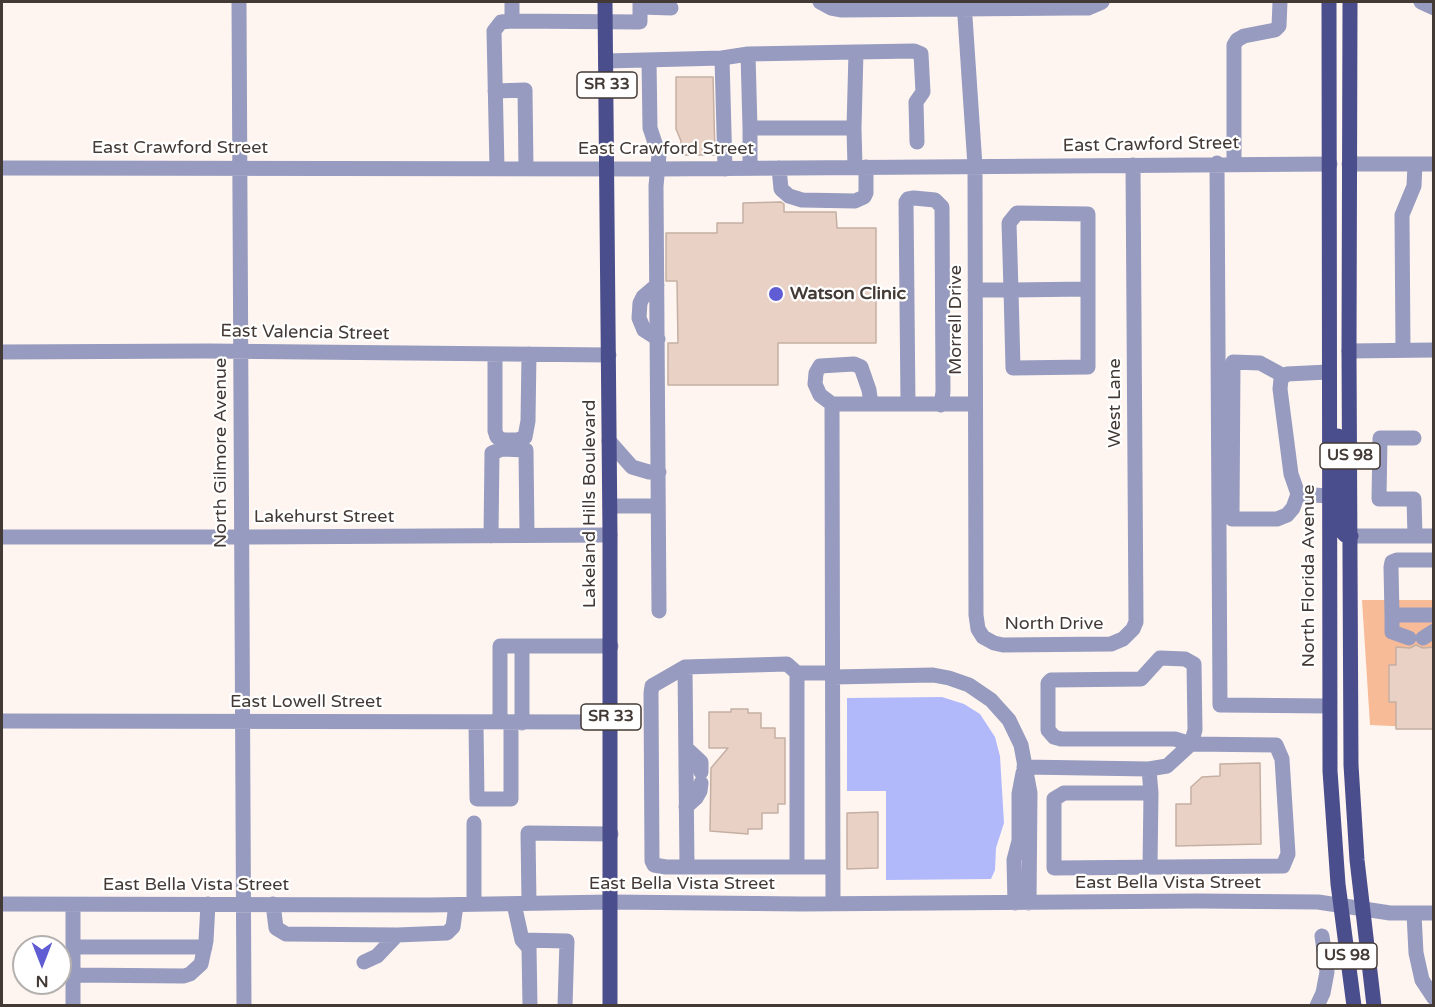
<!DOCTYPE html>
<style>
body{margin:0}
#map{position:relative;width:1435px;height:1007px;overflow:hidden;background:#fff5f0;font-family:"Varela Round",sans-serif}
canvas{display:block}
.frame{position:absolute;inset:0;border:3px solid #433a35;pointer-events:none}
.north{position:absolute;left:12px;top:935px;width:60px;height:60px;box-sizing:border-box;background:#fff;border:2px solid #b4b0ae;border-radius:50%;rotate:180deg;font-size:16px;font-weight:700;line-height:24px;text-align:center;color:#433a35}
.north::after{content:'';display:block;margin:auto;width:21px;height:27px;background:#5f5cd4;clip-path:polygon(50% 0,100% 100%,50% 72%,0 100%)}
</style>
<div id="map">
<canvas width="1435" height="1007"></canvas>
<div class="frame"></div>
<div class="north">N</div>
</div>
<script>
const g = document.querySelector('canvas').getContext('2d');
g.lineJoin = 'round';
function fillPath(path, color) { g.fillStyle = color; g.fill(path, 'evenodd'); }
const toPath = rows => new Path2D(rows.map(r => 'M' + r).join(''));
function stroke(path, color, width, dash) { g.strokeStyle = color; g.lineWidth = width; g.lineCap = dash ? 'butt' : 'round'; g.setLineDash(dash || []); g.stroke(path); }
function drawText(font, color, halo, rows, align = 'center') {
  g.font = font + ' "Varela Round",sans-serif'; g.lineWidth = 4.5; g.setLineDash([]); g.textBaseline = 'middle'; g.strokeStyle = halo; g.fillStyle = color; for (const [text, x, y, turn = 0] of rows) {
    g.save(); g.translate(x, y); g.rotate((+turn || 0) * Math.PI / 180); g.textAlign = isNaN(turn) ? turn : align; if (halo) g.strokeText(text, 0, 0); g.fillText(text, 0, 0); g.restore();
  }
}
const green = toPath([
 [1362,600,1433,600,1433,728,1370,725]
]);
const water = toPath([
 [942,697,964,704,980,714,995,737,1000,756,1004,823,996,848,995,870,991,879,886,880,886,791,847,791,847,698]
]);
const building = toPath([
 [676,77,713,77,715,155,681,155,681,141,676,129,676,77],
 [781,202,784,204,784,212,836,212,837,228,876,228,876,343,778,343,778,385,668,385,668,343,678,343,677,281,666,281,666,233,717,233,717,223,743,223,743,203,781,202],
 [1416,645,1423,648,1434,647,1434,729,1396,729,1396,702,1389,702,1389,665,1396,665,1396,647,1410,648,1416,645],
 [731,709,748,709,748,713,761,713,761,728,775,728,775,738,785,738,785,804,778,804,778,813,762,813,762,829,748,829,748,834,710,831,711,768,728,748,709,748,709,712,731,712,731,709],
 [1260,763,1261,844,1176,846,1176,804,1191,804,1191,787,1202,777,1220,776,1220,764,1260,763],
 [878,812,878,868,847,869,847,813,878,812]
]);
const minor = toPath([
 [239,2,244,1006],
 [820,2,831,8,842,10,1075,8,1088,8,1102,2],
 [964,2,975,166,976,615,978,629,983,637,994,643,1003,645,1111,644,1123,639,1133,629,1136,622,1133,165],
 [1421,2,1434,8],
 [640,7,671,8],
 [512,21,512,2],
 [856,52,914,51,921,54,923,92,916,102,917,142],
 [748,54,856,52,854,128],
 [722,58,748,54,750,128],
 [649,60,650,128,659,155,656,186,659,611],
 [606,61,722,58,725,169],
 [495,91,525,90,526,168],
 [1217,163,1220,705,1329,706],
 [1234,163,1234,45,1237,40,1244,36,1275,30,1279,26,1280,2],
 [1349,164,1434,164],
 [2,168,658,169,1330,164],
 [497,168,494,31,501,22,512,21,640,22,640,2],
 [750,168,750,128,854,128,855,167],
 [779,168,781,189,789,196,802,200,855,201,864,197,866,193,866,167],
 [657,285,643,297,640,303,639,318,644,330,658,339],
 [975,290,1011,290,1088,289,1088,367,1013,368,1011,290,1009,223,1017,213,1088,214,1088,289],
 [1403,350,1402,215,1414,186,1415,164],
 [1349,351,1434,350],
 [2,352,208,351,609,355],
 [495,354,495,431,497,437,503,440,518,440,525,437,528,421,529,354],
 [1328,372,1287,374,1281,379,1280,389,1291,474,1298,494,1329,496],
 [1284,376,1260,363,1233,362,1232,519,1277,519,1287,515,1293,508,1298,494],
 [832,404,833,904],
 [871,404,869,390,861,367,854,364,820,366,816,373,815,384,820,395,832,404,975,404],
 [908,404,906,202,908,199,914,198,935,200,942,207,943,392,941,405],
 [1414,438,1380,438,1379,499,1414,499,1415,536],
 [609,441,632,467,649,472,659,472],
 [610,506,658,506],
 [491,536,492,453,502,449,526,450,527,535],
 [1351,536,1434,536],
 [2,537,253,537,610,535],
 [1434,560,1397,560,1392,562,1391,567,1392,615,1434,615],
 [1392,615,1392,632,1409,638],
 [1423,638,1434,631],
 [522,646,522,723],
 [685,667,687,867],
 [833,673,797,673,787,664,685,667,652,686,651,693,652,861,654,865,666,867,833,867],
 [833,677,933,675,949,678,969,685,991,700,1009,720,1021,745,1030,793,1029,903],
 [2,721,611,722],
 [500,722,500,646,611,646],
 [476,723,477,799,511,799,511,723],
 [686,748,701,762,701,772],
 [1024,767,1149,769,1167,766,1191,744,1195,730,1194,664,1185,659,1160,658,1141,679,1051,680,1048,683,1048,730,1054,737,1061,739,1175,739,1191,744,1276,745,1282,759,1288,854,1283,866,1054,868,1054,799,1064,793,1151,793],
 [1149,769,1151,793,1150,867],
 [686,807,696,798,700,791,701,783],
 [797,867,797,673],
 [529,903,528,833,611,834],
 [1015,903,1014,860,1019,841,1019,794,1023,773],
 [2,904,429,905,611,902,802,904,1197,901,1318,902,1390,913,1434,913],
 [273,904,276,928,286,934,397,935,377,956,364,962],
 [474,904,474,823],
 [514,904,522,940,529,948,530,1006],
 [1414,914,1416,953,1422,980,1434,998],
 [397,935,447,933,453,927,456,905],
 [522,940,567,941,565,1006],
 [73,947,205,947],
 [73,975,184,976,190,974,201,964,206,941,208,904],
 [73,1006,73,905],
 [1317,1006,1323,993,1327,972,1322,936]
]);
const major = toPath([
 [605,2,610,535,610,1006],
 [1329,2,1330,771,1338,884,1354,1006],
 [1350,2,1349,351,1351,765,1357,860,1374,1006],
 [1338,436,1341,530,1345,535,1351,536]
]);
const markers = [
 [776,294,8,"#5f5cd4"]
];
const shields = [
 [607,85,60],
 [1350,456,60],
 [611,717,60],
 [1347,956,60]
];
const shieldNames = [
 ["SR 33",607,85],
 ["US 98",1350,456],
 ["SR 33",611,717],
 ["US 98",1347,956]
];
const streetNames = [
 ["East Crawford Street",1151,145,-1],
 ["East Crawford Street",180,148],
 ["East Crawford Street",666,149],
 ["Morrell Drive",956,320,-90],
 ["East Valencia Street",305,333,1],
 ["West Lane",1115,403,-90],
 ["North Gilmore Avenue",221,453,-90],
 ["Lakeland Hills Boulevard",590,504,-90],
 ["Lakehurst Street",324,517],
 ["North Florida Avenue",1309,576,-90],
 ["North Drive",1054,624],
 ["East Lowell Street",306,702],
 ["East Bella Vista Street",1168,883],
 ["East Bella Vista Street",682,884],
 ["East Bella Vista Street",196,885]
];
const poiNames = [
 ["Watson Clinic",790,294]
];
fillPath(green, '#f8bb98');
fillPath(water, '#b2b9fb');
fillPath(building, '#e9d2c5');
stroke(building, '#c5afa3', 1.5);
stroke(minor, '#979bbf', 15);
stroke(major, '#4b4e8c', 15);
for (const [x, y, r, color] of markers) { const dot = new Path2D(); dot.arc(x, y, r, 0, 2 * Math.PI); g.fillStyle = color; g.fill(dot); stroke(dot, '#fff', 2); }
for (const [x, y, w] of shields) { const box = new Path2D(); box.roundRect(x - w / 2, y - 13, w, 26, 4.5); g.fillStyle = '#fff'; g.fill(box); stroke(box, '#433a35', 1.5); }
drawText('bold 16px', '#433a35', null, shieldNames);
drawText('18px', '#433a35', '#fff', streetNames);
drawText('bold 18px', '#433a35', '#fff', poiNames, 'left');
</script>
